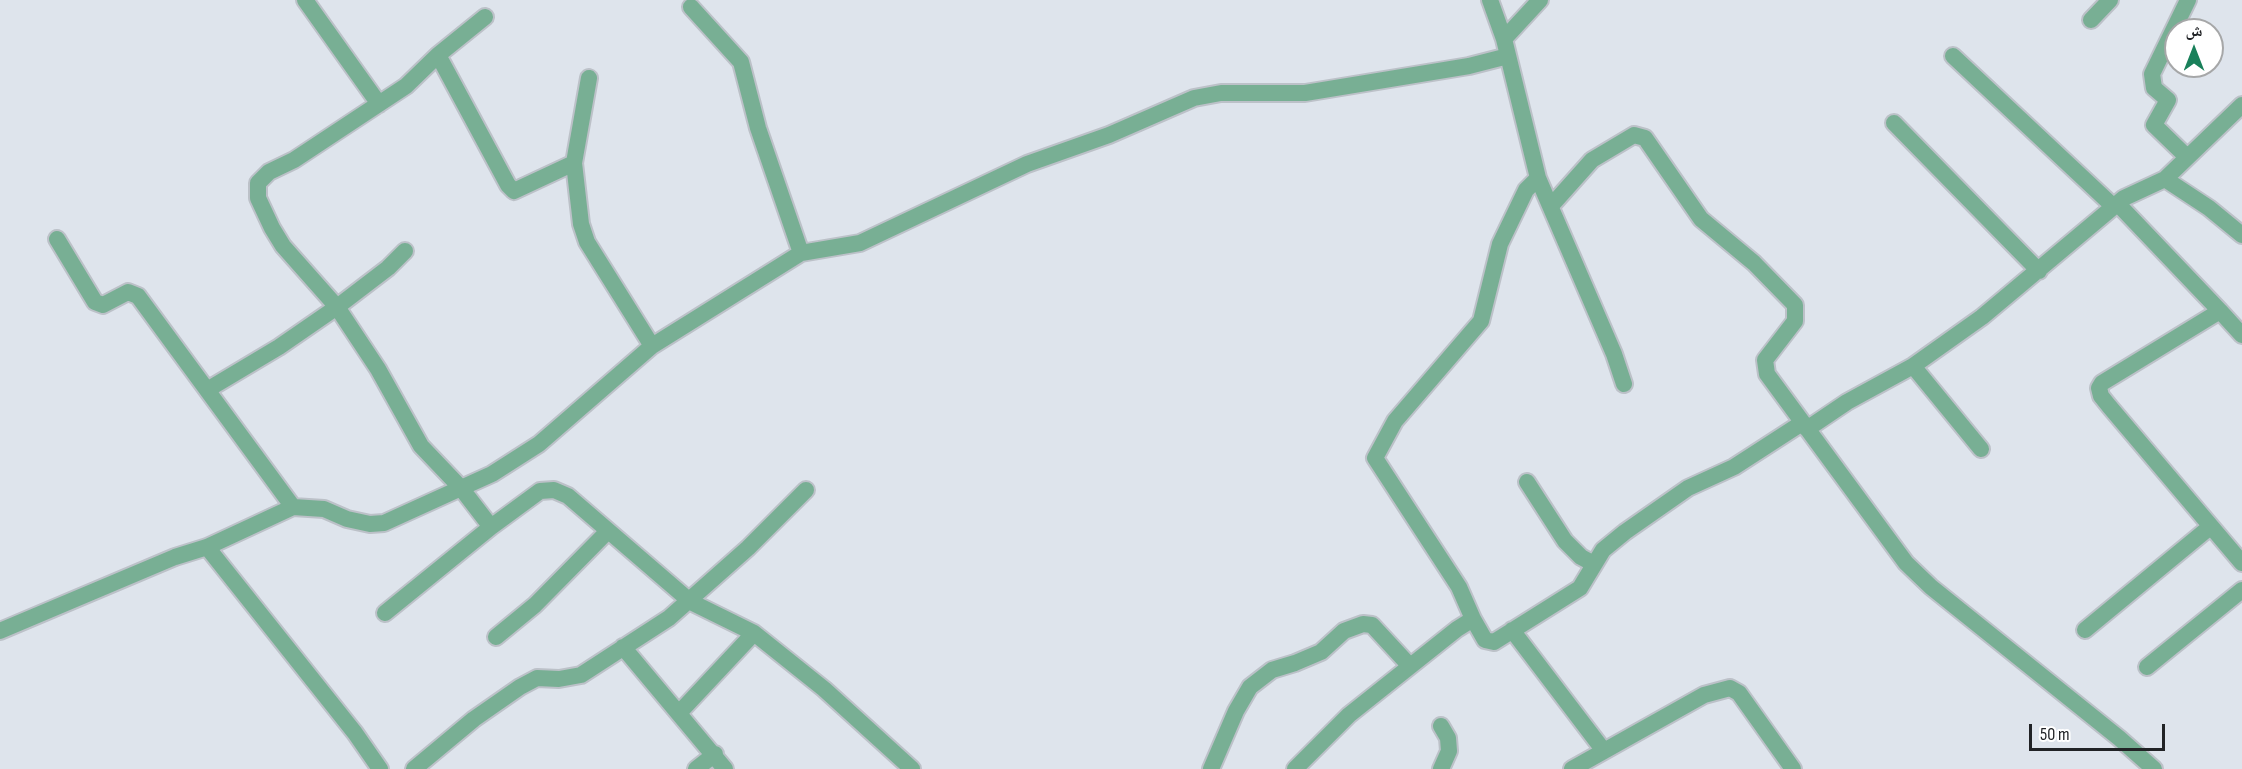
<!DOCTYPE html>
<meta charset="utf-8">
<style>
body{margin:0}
#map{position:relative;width:2242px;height:769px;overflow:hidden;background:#dee4ec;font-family:"Sofia Sans Condensed","Noto Naskh Arabic",sans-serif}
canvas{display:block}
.north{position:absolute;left:2164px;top:18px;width:60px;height:60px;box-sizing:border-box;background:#fff;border:2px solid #a6a7a8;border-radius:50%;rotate:0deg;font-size:16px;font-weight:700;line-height:24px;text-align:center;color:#212326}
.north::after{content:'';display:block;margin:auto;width:21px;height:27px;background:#19805a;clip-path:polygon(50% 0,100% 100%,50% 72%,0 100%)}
.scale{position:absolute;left:2029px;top:724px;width:136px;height:27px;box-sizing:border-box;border:3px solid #212326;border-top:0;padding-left:8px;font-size:18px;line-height:21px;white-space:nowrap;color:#212326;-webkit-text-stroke:4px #fff;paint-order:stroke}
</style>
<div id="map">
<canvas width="2242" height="769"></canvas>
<div class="north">ش</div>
<div class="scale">50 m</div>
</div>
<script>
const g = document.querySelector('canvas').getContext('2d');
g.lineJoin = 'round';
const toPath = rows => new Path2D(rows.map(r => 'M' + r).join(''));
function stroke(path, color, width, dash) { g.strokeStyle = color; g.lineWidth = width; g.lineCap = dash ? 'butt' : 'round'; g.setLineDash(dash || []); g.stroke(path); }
const minor = toPath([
 [305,0,379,104],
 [1490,0,1504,39,1538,178,1614,354,1624,384],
 [691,7,741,62,758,128,801,253],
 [2091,20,2110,0],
 [1504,39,1540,0],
 [438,55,508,185,514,191,574,163,581,224,587,242,652,346],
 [1953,56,2114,207],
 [1894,123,2039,271],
 [2187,157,2154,125,2168,100,2154,88,2152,74,2188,0],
 [574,163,589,78],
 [2165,179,2209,208,2242,235],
 [2118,204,2220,311],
 [1551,206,1592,160,1634,135,1645,138,1701,219,1754,263,1795,305,1795,321,1765,360,1767,374,1906,563,1931,587,2119,738,2154,769],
 [57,239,95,302,103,305,128,292,138,296,293,507],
 [405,251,388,268,337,307,283,246,272,228,258,198,258,183,269,172,294,160,406,86,438,55,485,17],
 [2242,335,2220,311,2102,383,2099,388,2101,396,2109,406,2242,563],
 [1913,366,1981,449],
 [207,390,279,347,337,307,378,369,421,446,461,488,492,474,539,444,652,346,801,253,860,243,1027,164,1109,135,1194,98,1221,93,1305,93,1469,66,1508,56],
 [1807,429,1847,402,1913,366,1982,317,2124,198,2165,179,2242,105],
 [1527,482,1565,541,1581,557,1594,564],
 [491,527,540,491,554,490,568,496,691,602,754,633,824,689,912,769],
 [207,547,355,733,380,769],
 [1473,619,1459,587,1375,458,1395,421,1481,321,1500,244,1526,190,1538,178],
 [1512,630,1604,751],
 [2085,630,2210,527],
 [0,631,175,557,207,547,293,507,324,509,347,519,370,524,384,523,461,488,491,527,385,613],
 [496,637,535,605,608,531],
 [623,647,725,769],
 [2147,667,2242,590],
 [679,713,754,633],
 [414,769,474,719,520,687,537,678,559,679,581,675,669,618,748,548,806,490],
 [696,769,715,754],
 [1211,769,1236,711,1250,687,1272,670,1295,663,1321,652,1344,631,1363,624,1372,625,1409,665],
 [1295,769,1349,715,1457,629,1473,619,1485,640,1494,642,1580,588,1603,550,1625,532,1688,488,1734,467,1802,423],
 [1441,769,1449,751,1448,738,1441,726],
 [1572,769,1704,695,1730,688,1739,693,1793,769]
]);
stroke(minor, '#bcc1c8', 20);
stroke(minor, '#78af94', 16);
</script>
